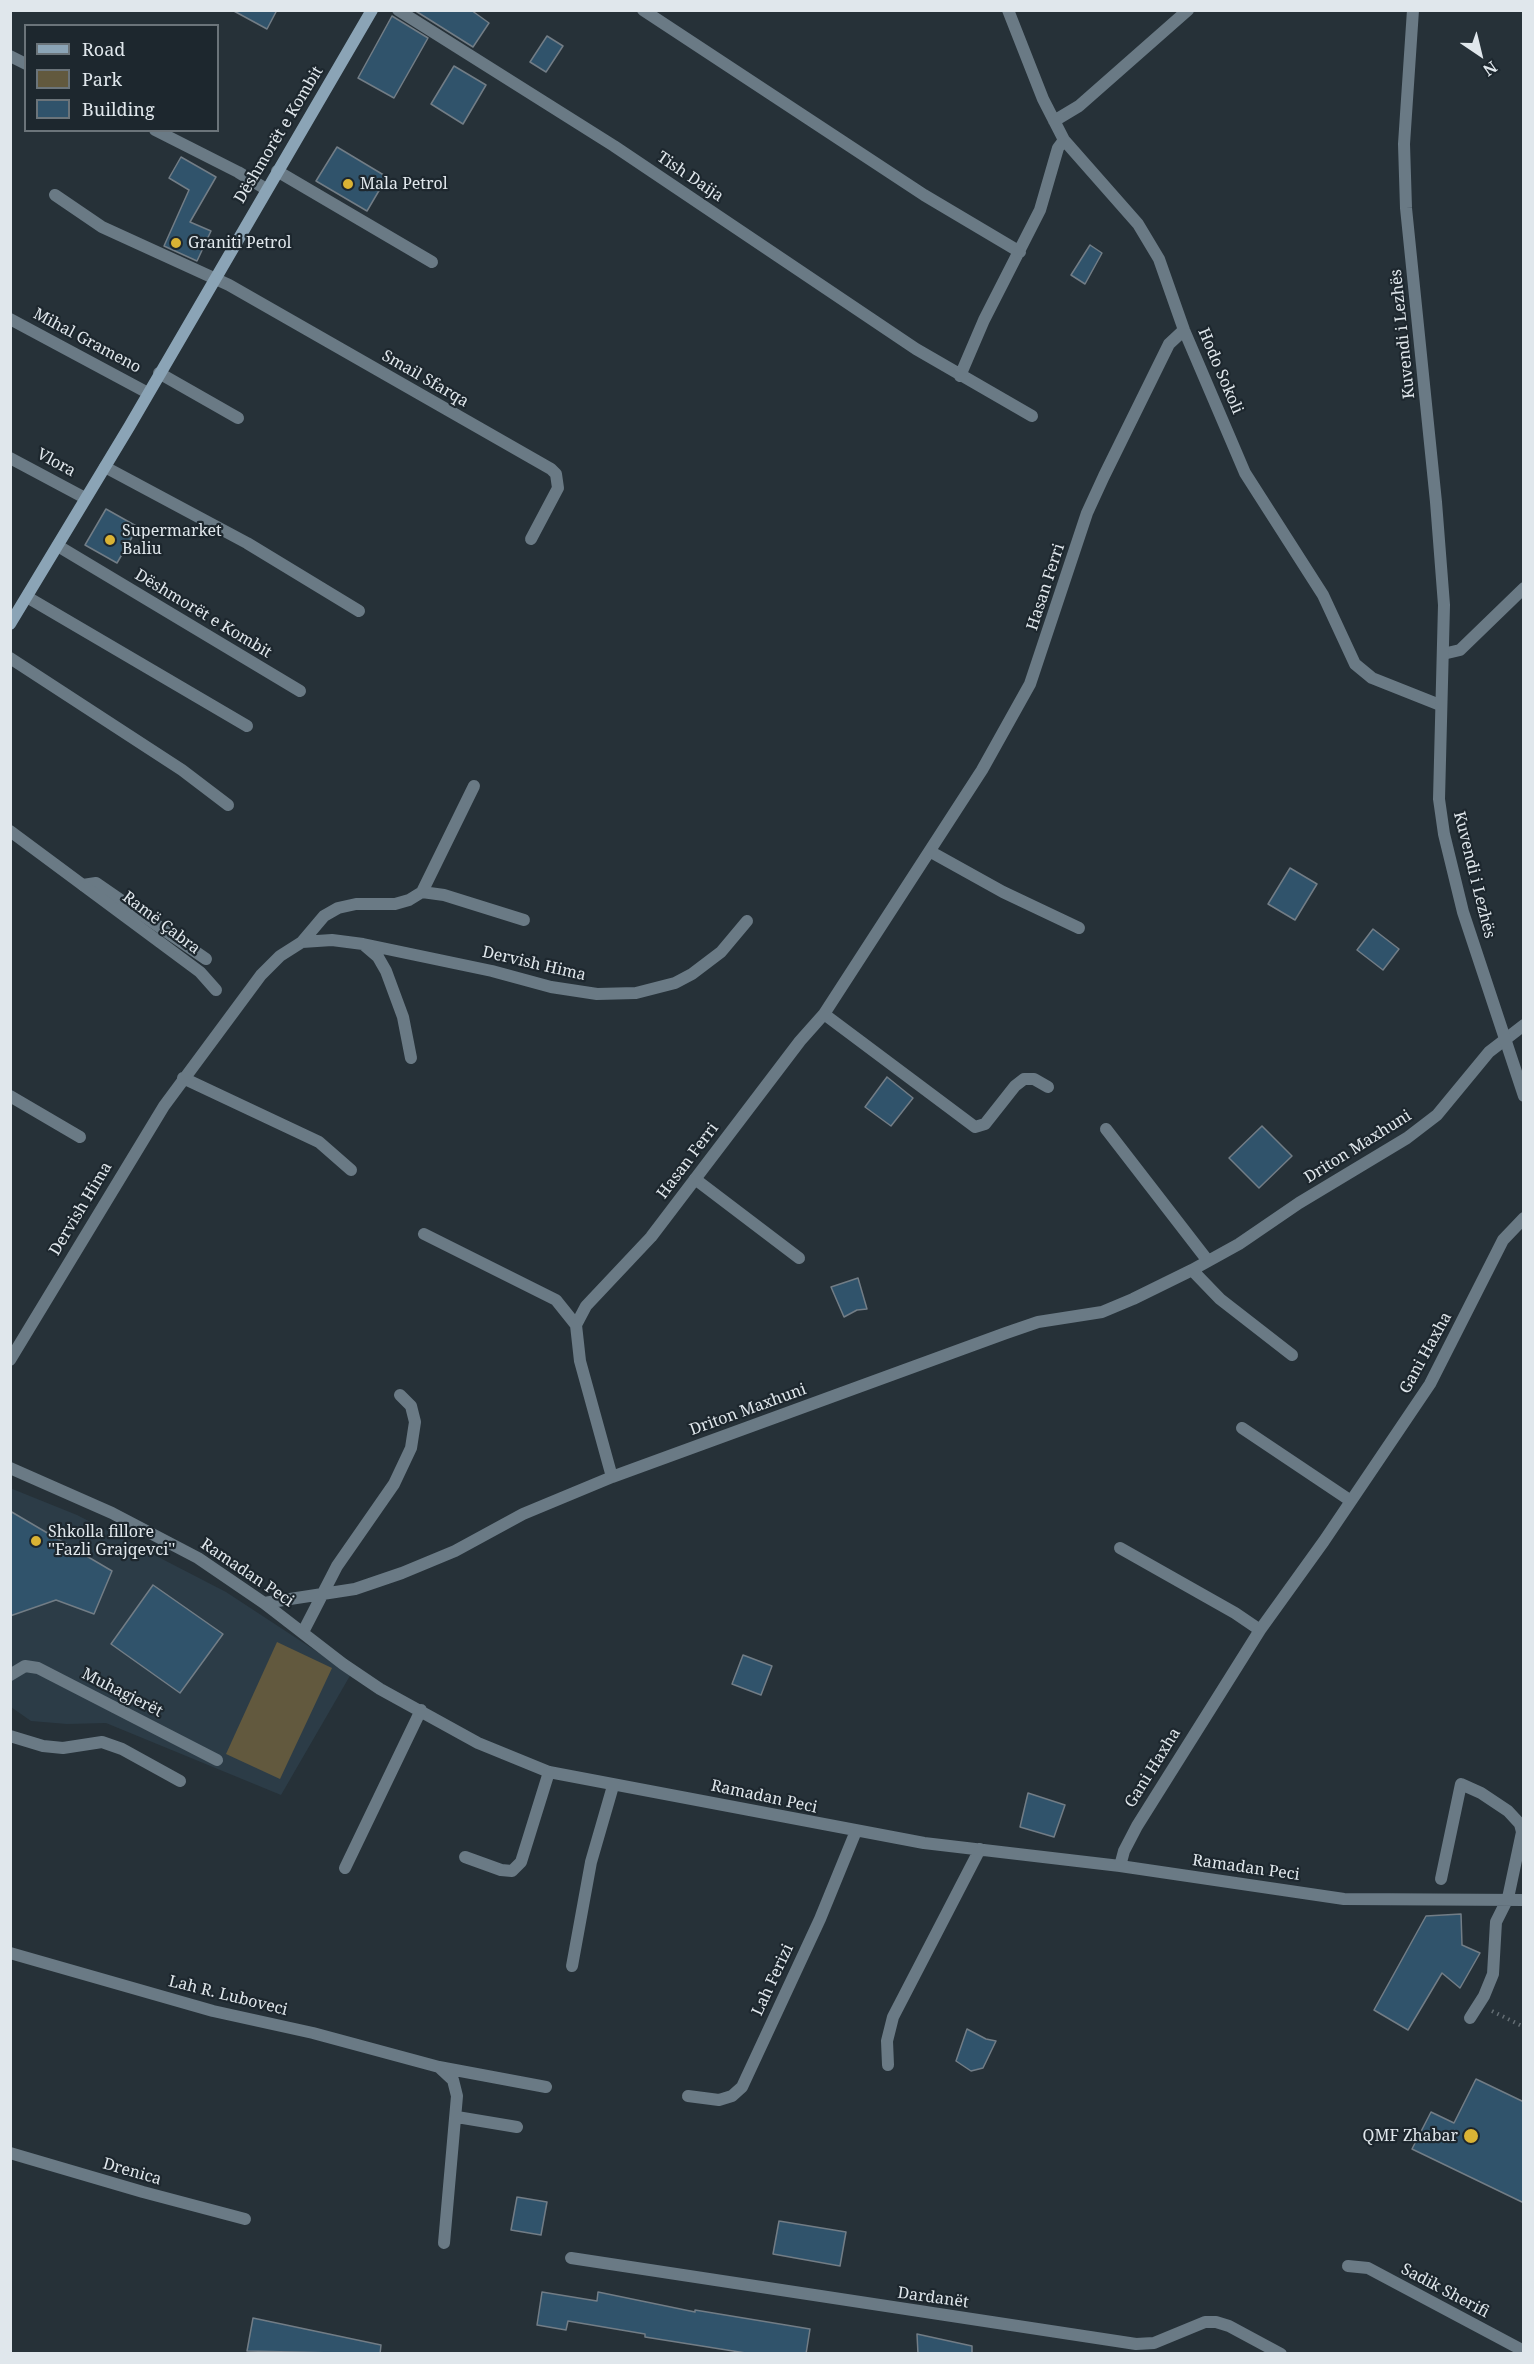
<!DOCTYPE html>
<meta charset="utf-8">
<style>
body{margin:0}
#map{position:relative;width:1534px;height:2364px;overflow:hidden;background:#263138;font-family:"Noto Serif",serif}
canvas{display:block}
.frame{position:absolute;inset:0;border:12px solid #e0e7ec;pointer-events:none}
.legend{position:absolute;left:24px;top:24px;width:195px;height:108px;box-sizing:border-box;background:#1d272e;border:2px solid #6b747a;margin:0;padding:8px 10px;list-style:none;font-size:18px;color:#e0e7ec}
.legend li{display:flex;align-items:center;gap:12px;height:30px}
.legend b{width:30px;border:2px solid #6b747a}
.north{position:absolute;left:1450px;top:24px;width:60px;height:60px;-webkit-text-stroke:4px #1d272e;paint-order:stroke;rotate:145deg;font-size:16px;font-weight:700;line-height:24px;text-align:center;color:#e0e7ec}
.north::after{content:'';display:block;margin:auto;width:21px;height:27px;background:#e0e7ec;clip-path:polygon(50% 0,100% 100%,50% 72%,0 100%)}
</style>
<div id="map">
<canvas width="1534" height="2364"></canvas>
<div class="frame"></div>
<ul class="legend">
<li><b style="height:8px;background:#8ba4b6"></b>Road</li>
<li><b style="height:16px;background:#62593e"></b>Park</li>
<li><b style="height:16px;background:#30536b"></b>Building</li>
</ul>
<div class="north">N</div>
</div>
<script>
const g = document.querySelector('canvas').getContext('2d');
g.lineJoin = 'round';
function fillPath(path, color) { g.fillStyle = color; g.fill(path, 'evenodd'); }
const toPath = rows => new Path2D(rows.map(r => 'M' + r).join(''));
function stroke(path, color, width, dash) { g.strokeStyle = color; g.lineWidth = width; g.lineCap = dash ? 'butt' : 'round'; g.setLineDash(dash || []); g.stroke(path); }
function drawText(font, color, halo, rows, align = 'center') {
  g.font = font + ' "Noto Serif",serif'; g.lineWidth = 4.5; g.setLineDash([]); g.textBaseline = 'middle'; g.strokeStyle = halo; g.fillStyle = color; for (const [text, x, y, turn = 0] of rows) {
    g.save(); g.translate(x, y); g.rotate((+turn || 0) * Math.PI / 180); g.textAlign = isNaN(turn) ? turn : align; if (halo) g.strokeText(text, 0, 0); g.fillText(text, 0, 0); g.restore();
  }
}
const built = toPath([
 [10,1488,77,1515,226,1592,351,1674,281,1795,106,1723,67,1724,31,1721,11,1707]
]);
const green = toPath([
 [277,1642,332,1668,280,1779,226,1754]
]);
const building = toPath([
 [232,10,277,10,267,29,232,10],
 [414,10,471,10,489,23,473,47,414,10],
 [392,16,428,38,394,98,358,78,392,16],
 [547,36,563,46,546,72,530,62,547,36],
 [454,66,486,85,463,124,431,104,454,66],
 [337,147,387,177,367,211,316,181,337,147],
 [181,157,216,177,190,222,211,231,197,261,164,246,189,190,169,178,181,157],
 [1090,245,1102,253,1085,284,1071,275,1090,245],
 [106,509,138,527,117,563,85,545,106,509],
 [1290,868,1317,884,1295,920,1268,904,1290,868],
 [1373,929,1399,949,1383,970,1357,950,1373,929],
 [887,1077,913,1098,891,1126,865,1107,887,1077],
 [1262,1126,1292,1156,1259,1188,1229,1158,1262,1126],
 [858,1278,867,1309,857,1310,844,1317,831,1287,858,1278],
 [10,1511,112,1571,94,1614,56,1600,10,1616,10,1511],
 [153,1585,223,1634,180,1693,111,1644,153,1585],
 [743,1655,772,1666,761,1695,732,1684,743,1655],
 [1028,1793,1065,1805,1054,1837,1020,1827,1028,1793],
 [1461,1914,1462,1945,1480,1953,1460,1988,1442,1973,1408,2030,1374,2010,1426,1916,1461,1914],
 [967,2029,986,2039,996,2041,983,2068,971,2071,956,2061,967,2029],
 [1476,2079,1524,2102,1524,2203,1412,2149,1431,2112,1454,2123,1476,2079],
 [517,2197,547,2202,541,2235,511,2230,517,2197],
 [779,2221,846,2232,840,2266,773,2254,779,2221],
 [542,2292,597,2301,598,2292,695,2312,695,2310,810,2329,806,2354,752,2354,645,2337,645,2334,568,2321,566,2330,537,2325,542,2292],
 [253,2318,381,2345,380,2354,247,2351,253,2318],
 [917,2334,972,2346,972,2354,918,2354,917,2334]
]);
const path = toPath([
 [1492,2011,1524,2027]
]);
const service = toPath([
 [83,885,96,883,206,959],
 [695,1179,799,1258]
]);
const minor = toPath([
 [398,10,614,146,916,349,1032,416],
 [643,10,924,195,1020,252],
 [1008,10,1043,99,1064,140,1138,224,1159,259,1184,330,1245,473,1323,595,1355,664,1372,678,1440,705],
 [10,56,26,64],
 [1054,121,1079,106,1188,10],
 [155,130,238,172,266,189],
 [277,171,432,262],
 [55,195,102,227,229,285,551,469,556,474,558,488,531,539],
 [10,319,148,393],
 [159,373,238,418],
 [960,376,984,320,1040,210,1058,148,1064,140],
 [10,458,85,498],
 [105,467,247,543,359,611],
 [58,546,300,691],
 [27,597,247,726],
 [1443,654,1460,650,1524,588],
 [10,658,182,770,228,805],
 [10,831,200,972,216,990],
 [931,852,1003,892,1079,928],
 [422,892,444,895,524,920],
 [302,942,324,916,338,908,356,904,395,904,409,900,422,892,474,786],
 [364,945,378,957,386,971,403,1017,411,1058],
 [824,1014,975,1127,985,1124,1015,1086,1024,1079,1034,1079,1048,1087],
 [183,1078,319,1142,351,1170],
 [10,1096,80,1137],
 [1106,1129,1208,1261],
 [424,1234,556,1300,576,1325],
 [1192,1270,1220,1299,1292,1355],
 [10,1360,164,1106,261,975,280,956,302,942,332,940,363,944,492,971,551,987,597,994,636,993,675,983,692,974,721,952,747,921],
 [1242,1428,1351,1501],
 [10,1468,112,1513,198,1558,264,1603,343,1664,380,1689,478,1743,549,1772,924,1843,1120,1866,1344,1899,1524,1900],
 [612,1477,580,1361,576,1325,586,1306,651,1237,800,1041,824,1014,982,770,1030,684,1087,513,1104,476,1169,344,1184,330],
 [1120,1548,1235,1613,1260,1630],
 [264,1603,355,1589,402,1573,455,1551,523,1514,612,1477,1006,1333,1038,1322,1102,1312,1133,1299,1192,1270,1239,1244,1299,1203,1407,1138,1437,1115,1489,1052,1524,1025],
 [303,1632,337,1566,394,1484,411,1448,415,1422,411,1406,400,1395],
 [10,1675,25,1666,38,1668,217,1760],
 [10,1736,43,1746,63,1748,102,1742,122,1749,180,1781],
 [465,1857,501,1870,512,1871,521,1862,549,1772],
 [1120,1866,1124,1851,1137,1826,1260,1630,1324,1541,1430,1384,1503,1240,1524,1218],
 [345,1868,421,1710],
 [1441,1879,1461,1784,1481,1793,1508,1811,1520,1824,1522,1832,1508,1898,1496,1922,1493,1974,1484,1996,1470,2018],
 [10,1953,213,2011,313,2033,439,2067,453,2080,457,2096,444,2243],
 [572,1966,591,1862,613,1786],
 [888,2065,887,2041,893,2017,980,1849],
 [439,2067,546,2087],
 [688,2096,719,2100,732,2096,742,2087,820,1919,856,1831],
 [457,2117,517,2127],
 [10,2153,143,2192,245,2219],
 [571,2258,1136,2344,1154,2343,1205,2322,1216,2322,1229,2326,1281,2354],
 [1348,2266,1368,2268,1524,2351]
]);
const tertiary = toPath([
 [1413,10,1404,144,1406,208,1436,502,1444,605,1439,799,1444,834,1463,912,1524,1096]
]);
const secondary = toPath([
 [10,624,129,427,372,10]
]);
const markers = [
 [348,184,6,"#dab334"],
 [176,243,6,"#dab334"],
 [110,540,6,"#dab334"],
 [36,1541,6,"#dab334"],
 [1471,2136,8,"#dab334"]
];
const streetNames = [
 ["Dëshmorët e Kombit",279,135,-59],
 ["Tish Daija",690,177,34],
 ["Kuvendi i Lezhës",1403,334,-96],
 ["Mihal Grameno",87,341,28],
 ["Hodo Sokoli",1220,371,67],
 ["Smail Sfarqa",425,379,30],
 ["Vlora",56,463,28],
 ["Hasan Ferri",1046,587,-72],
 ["Dëshmorët e Kombit",203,614,31],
 ["Kuvendi i Lezhës",1474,875,76],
 ["Ramë Çabra",161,923,37],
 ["Dervish Hima",534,964,13],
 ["Driton Maxhuni",1358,1147,-32],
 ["Hasan Ferri",688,1161,-53],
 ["Dervish Hima",81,1209,-59],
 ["Gani Haxha",1426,1353,-61],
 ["Driton Maxhuni",748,1410,-20],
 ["Ramadan Peci",247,1573,34],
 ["Muhagjerët",122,1693,27],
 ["Gani Haxha",1153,1768,-58],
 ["Ramadan Peci",764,1797,12],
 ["Ramadan Peci",1246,1868,8],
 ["Lah Ferizi",773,1980,-65],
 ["Lah R. Luboveci",228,1996,14],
 ["Drenica",132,2172,16],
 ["Sadik Sherifi",1445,2291,28],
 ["Dardanët",933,2298,8]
];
const poiNames = [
 ["Mala Petrol",360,184],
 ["Graniti Petrol",188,243],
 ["Supermarket",122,531],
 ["Baliu",122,549],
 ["Shkolla fillore",48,1532],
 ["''Fazli Grajqevci''",48,1550],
 ["QMF Zhabar",1458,2136,"right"]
];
fillPath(built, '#2c3c47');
fillPath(green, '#62593e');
fillPath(building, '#30536b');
stroke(building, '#727d86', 1.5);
stroke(path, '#646e74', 4, [1.5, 4.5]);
stroke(service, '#6a7a85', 12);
stroke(minor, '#6a7a85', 12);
stroke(tertiary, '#6a7a85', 12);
stroke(secondary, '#8ba4b6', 12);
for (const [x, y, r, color] of markers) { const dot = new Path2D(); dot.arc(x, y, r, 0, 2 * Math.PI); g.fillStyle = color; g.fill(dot); stroke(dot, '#1d272e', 2); }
drawText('16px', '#e0e7ec', '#1d272e', streetNames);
drawText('16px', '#e0e7ec', '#1d272e', poiNames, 'left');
</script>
